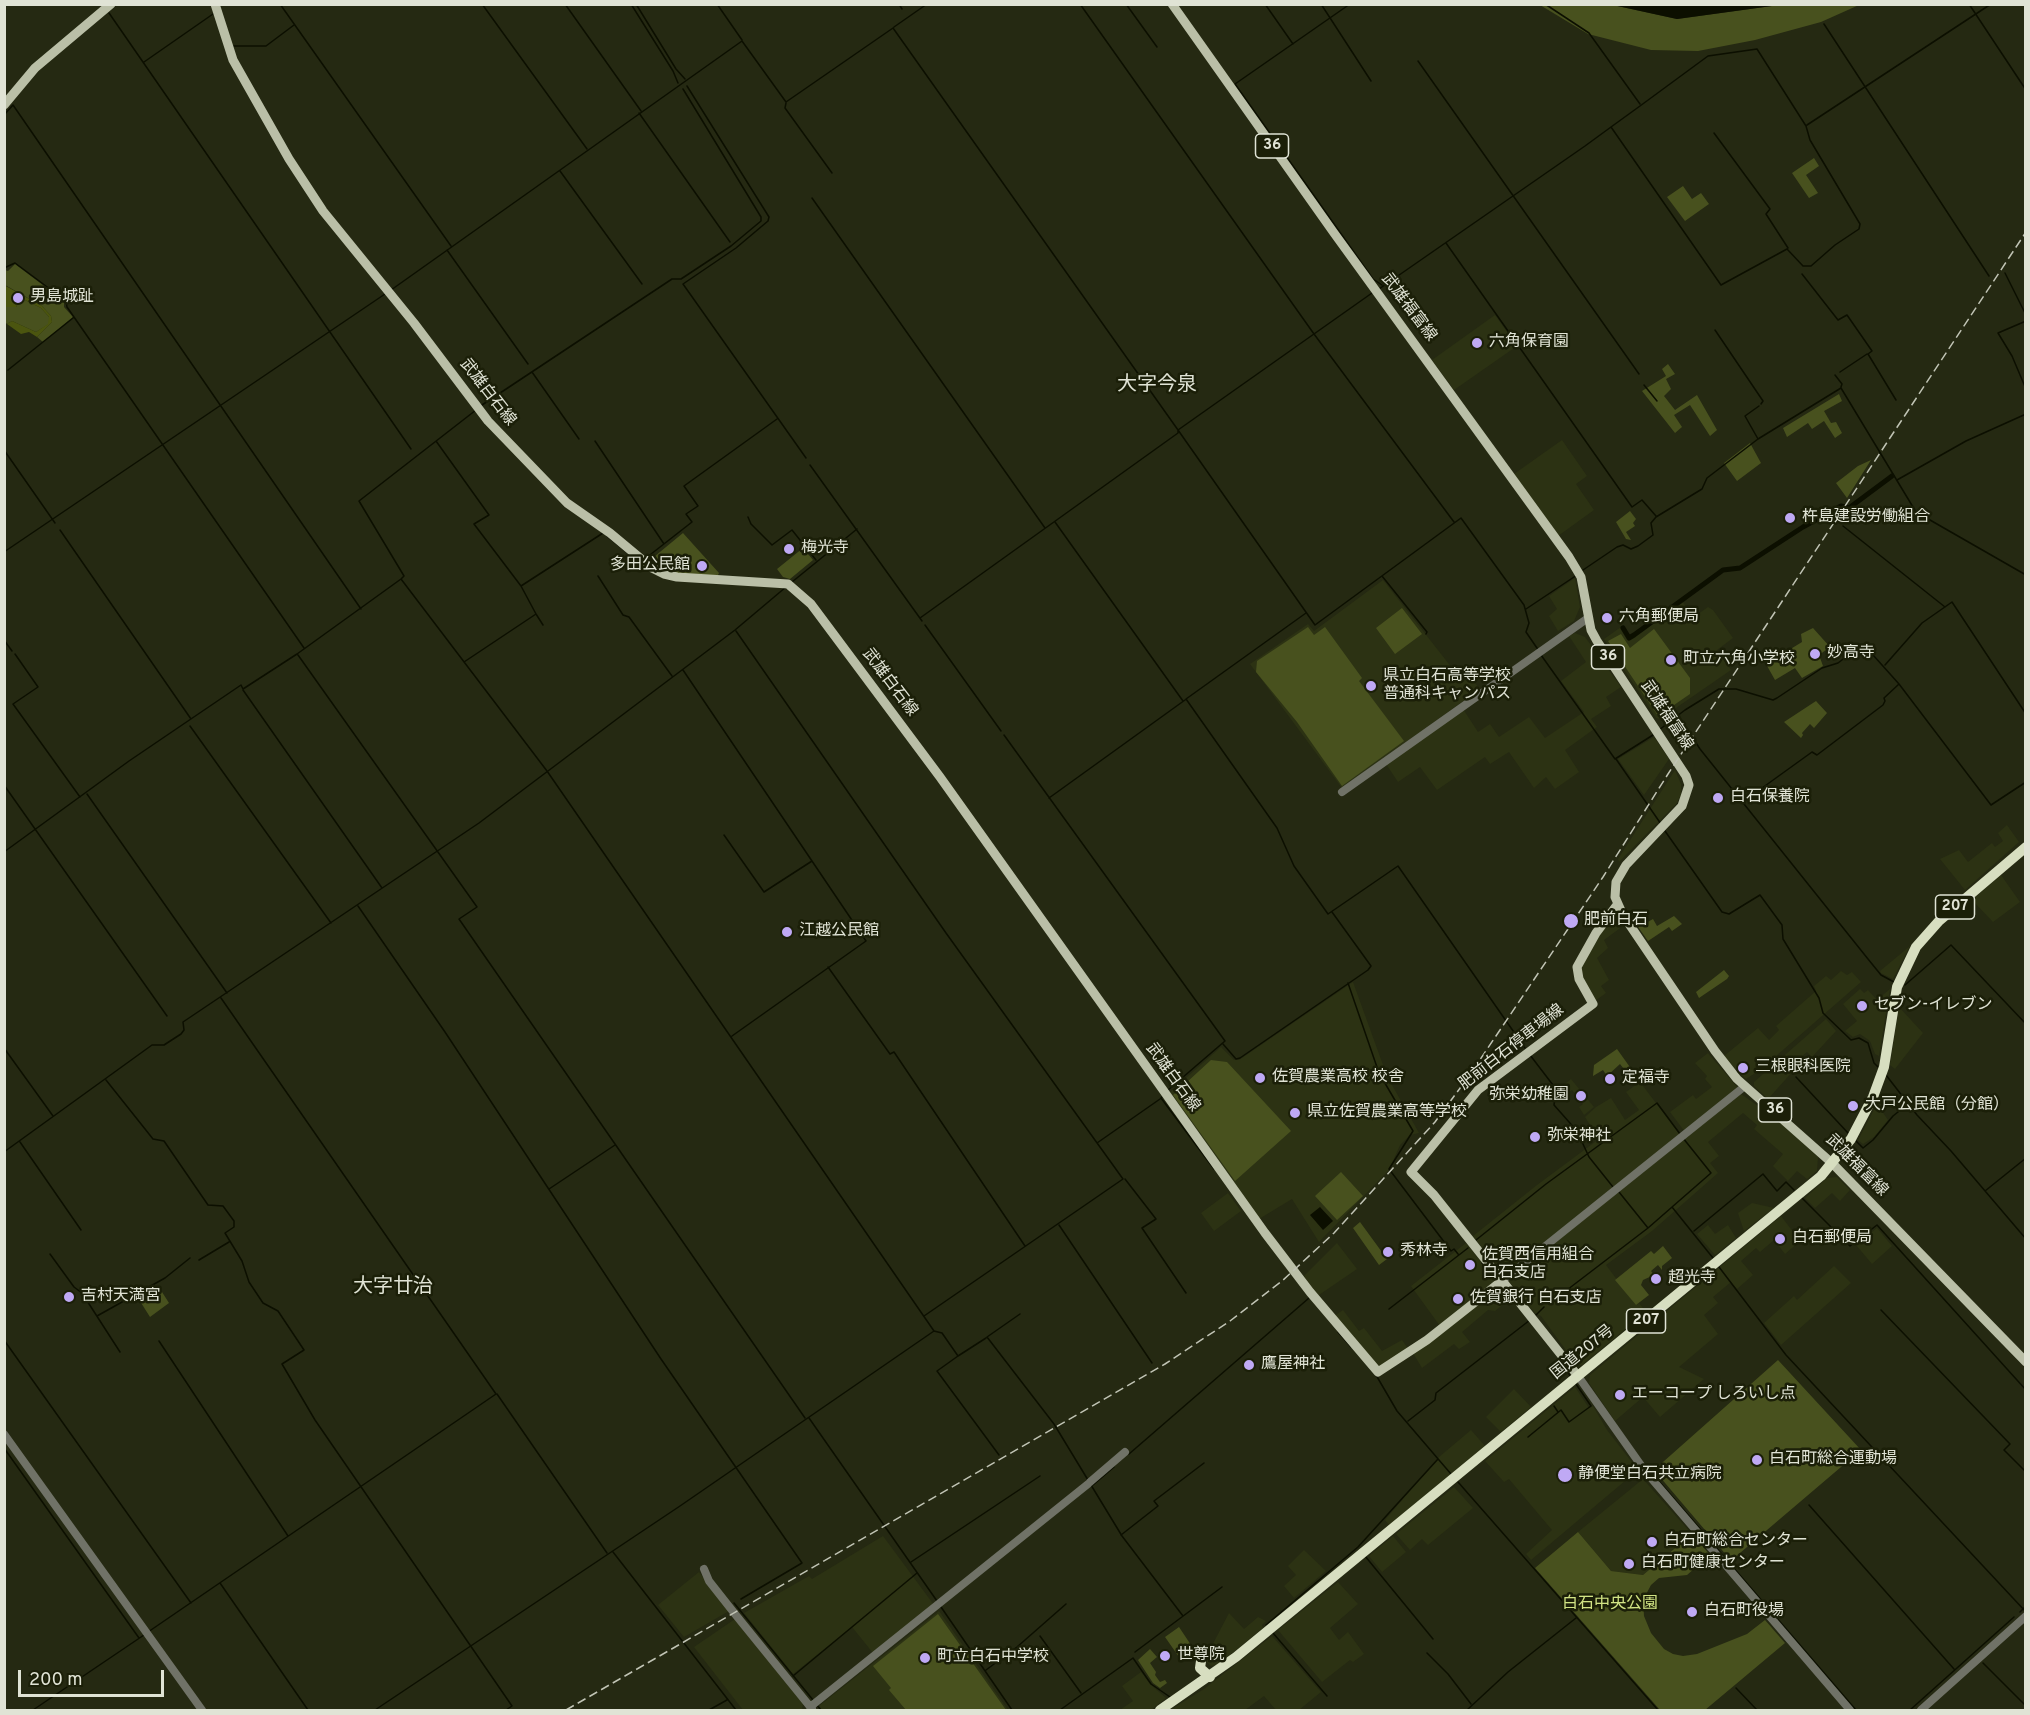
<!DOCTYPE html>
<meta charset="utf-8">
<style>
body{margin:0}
#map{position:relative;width:2030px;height:1715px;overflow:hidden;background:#252912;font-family:Overpass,sans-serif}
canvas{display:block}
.frame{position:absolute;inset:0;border:6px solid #e0e3d5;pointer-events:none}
.scale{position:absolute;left:18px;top:1670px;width:146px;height:27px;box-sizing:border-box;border:3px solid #e0e3d5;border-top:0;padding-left:8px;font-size:18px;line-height:21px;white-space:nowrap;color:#e0e3d5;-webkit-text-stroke:4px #1b1f08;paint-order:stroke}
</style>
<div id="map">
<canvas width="2030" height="1715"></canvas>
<div class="frame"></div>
<div class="scale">200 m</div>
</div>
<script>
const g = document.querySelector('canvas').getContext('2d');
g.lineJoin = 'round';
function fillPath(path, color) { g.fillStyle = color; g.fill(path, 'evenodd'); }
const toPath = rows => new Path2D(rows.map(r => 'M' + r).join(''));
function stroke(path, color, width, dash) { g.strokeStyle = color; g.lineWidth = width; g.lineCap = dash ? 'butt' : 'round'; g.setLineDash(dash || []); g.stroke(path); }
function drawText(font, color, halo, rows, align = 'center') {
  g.font = font + ' Overpass,"Noto Sans JP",sans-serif'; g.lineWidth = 5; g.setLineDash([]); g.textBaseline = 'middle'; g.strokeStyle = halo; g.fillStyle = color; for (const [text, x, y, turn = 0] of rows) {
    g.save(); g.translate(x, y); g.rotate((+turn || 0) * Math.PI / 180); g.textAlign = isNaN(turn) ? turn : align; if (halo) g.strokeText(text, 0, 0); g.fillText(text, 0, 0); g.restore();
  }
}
const built = toPath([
 [1495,315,1517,346,1454,390,1432,360],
 [1562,440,1587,476,1576,484,1594,510,1558,536,1514,474],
 [1575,578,1580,607,1574,621,1558,631,1549,616,1557,609,1549,596],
 [1383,580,1463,682,1470,677,1480,689,1342,788,1250,664,1308,624,1314,631],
 [1682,601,1694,617,1708,607,1713,610,1733,638,1717,650,1731,670,1660,719,1656,718,1604,639,1621,627,1629,639],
 [1575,633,1585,637,1621,687,1606,697,1611,706,1591,719,1597,727,1565,750,1579,772,1555,789,1546,777,1534,788,1509,752,1490,764,1485,757,1437,790,1420,767,1398,782,1386,764,1463,709,1478,732,1490,724,1499,737,1529,717,1545,738,1584,712,1561,681,1586,662,1569,636],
 [1654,737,1669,759,1644,795,1618,759],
 [1675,770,1681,784,1681,795,1676,804,1619,862,1618,859],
 [2007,825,2019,842,1965,890,1940,859,1959,850,1968,862,1992,843,1995,847,2003,841,1998,833],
 [2001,875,2020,902,1993,922,1972,900],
 [1613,912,1623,926,1604,940,1608,948,1597,958,1609,980,1601,986,1606,993,1595,1001,1581,978,1579,964],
 [1910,946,1893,979,1881,973,1880,971],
 [1841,971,1847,975,1852,972,1861,982,1760,1070,1746,1079,1740,1074,1724,1056,1758,1028,1769,1040,1779,1030,1776,1026,1816,991,1814,986,1826,976,1831,980],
 [1353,982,1387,1076,1419,1133,1410,1135,1400,1145,1389,1170,1319,1242,1292,1199,1259,1219,1169,1093,1221,1047,1234,1060,1239,1060],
 [1860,989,1864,993,1868,990,1877,1000,1890,989,1879,1056,1875,1054,1870,1041,1860,1034,1853,1037,1845,1031,1857,1021,1843,1004],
 [1899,1007,1923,1033,1895,1069,1890,1065],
 [1826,1019,1836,1031,1812,1057,1807,1052,1791,1066,1794,1070,1768,1099,1754,1086,1754,1082],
 [1708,1053,1738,1088,1685,1132,1670,1112,1693,1095,1696,1099,1712,1087,1705,1079,1707,1076,1695,1063],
 [1571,1079,1594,1107,1584,1115,1579,1107,1583,1104,1572,1090,1563,1097,1561,1094,1559,1089],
 [1640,1082,1681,1136,1506,1274,1502,1273,1473,1236,1537,1185,1599,1139,1585,1117,1596,1107,1611,1098,1625,1120,1639,1110,1626,1092],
 [1741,1094,1785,1125,1818,1157,1817,1171,1807,1179,1797,1171,1788,1181,1773,1166,1783,1154,1754,1129,1757,1125,1743,1113,1708,1142,1719,1156,1710,1163,1718,1173,1652,1231,1606,1265,1636,1305,1639,1303,1646,1312,1582,1365,1576,1364,1541,1316,1535,1313,1508,1280],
 [1877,1104,1888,1120,1874,1137,1863,1144,1858,1140],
 [1837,1177,1850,1190,1840,1201,1832,1193,1815,1208,1805,1198,1827,1178],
 [1228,1193,1241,1211,1214,1231,1201,1213],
 [1752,1203,1774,1208,1744,1231,1738,1213],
 [1781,1216,1800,1241,1785,1254,1774,1240,1760,1252,1756,1248,1741,1261,1753,1275,1737,1289,1731,1282,1713,1297,1718,1303,1704,1315,1718,1334,1679,1367,1704,1379,1660,1417,1643,1397,1615,1421,1589,1383,1590,1375],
 [1708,1225,1715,1234,1728,1225,1736,1238,1715,1255,1697,1234],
 [1877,1228,1892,1246,1872,1264,1856,1245],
 [1337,1243,1357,1269,1316,1297,1304,1276],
 [1466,1243,1497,1281,1440,1326,1411,1286],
 [1834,1266,1851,1283,1781,1345,1764,1323,1794,1296,1797,1300],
 [1499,1285,1511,1298,1495,1311,1488,1310,1462,1332,1470,1342,1459,1349,1454,1344,1422,1368,1413,1353],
 [1343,1310,1359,1331,1364,1328,1382,1351,1402,1340,1409,1350,1379,1369,1333,1317],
 [1575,1387,1589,1408,1593,1406,1607,1430,1638,1470,1531,1560,1526,1554,1552,1530,1509,1479,1504,1482,1485,1461],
 [1514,1389,1531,1407,1501,1432,1486,1417],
 [1471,1430,1485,1446,1389,1525,1385,1520,1439,1457],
 [1643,1479,1692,1534,1643,1575,1611,1571,1578,1532],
 [1454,1487,1473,1508,1428,1545,1422,1539,1410,1550,1396,1534],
 [883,1536,934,1605,873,1653,852,1627,793,1674,744,1613,809,1576,812,1579],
 [1393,1536,1406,1552,1382,1572,1369,1556],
 [1304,1550,1326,1571,1294,1598,1284,1586,1296,1575,1288,1566],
 [699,1572,729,1611,684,1637,658,1605],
 [1338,1582,1358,1604,1330,1628,1339,1640,1348,1632,1364,1654,1353,1662,1350,1660,1322,1682,1278,1630],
 [939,1611,1008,1710,822,1710,819,1706],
 [1229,1613,1244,1629,1258,1617,1266,1621,1262,1625,1263,1628,1235,1651,1217,1665,1211,1666,1207,1662,1206,1657],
 [735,1619,803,1704,802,1710,743,1710,694,1647],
 [1272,1636,1321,1692,1299,1710,1276,1710,1264,1696,1245,1710,1170,1710,1204,1689],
 [1141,1672,1151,1685,1166,1698,1151,1710,1120,1710,1133,1701,1122,1686]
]);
const green = toPath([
 [1540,5,1613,5,1677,19,1779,5,1859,5,1821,22,1755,40,1698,51,1651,50,1588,34],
 [1814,158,1819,166,1806,175,1818,193,1809,198,1792,173],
 [1683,186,1692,199,1701,193,1709,204,1685,221,1667,197],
 [15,264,64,301,64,307,73,317,43,342,37,337,52,322,51,316,42,306,5,285,5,270,8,271],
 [21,298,41,308,49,317,49,324,36,332,12,321,7,324,5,322,4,307,16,307],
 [1668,364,1675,374,1666,379,1671,389,1664,396,1675,410,1697,395,1717,430,1710,436,1690,405,1674,415,1682,427,1675,433,1642,391,1666,376,1662,369],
 [1839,394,1842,401,1824,411,1831,423,1836,422,1842,433,1835,438,1824,421,1812,429,1808,423,1787,437,1783,428],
 [1750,443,1761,463,1737,481,1724,463],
 [1871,460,1847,498,1836,483,1858,466],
 [1630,511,1636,519,1633,523,1635,526,1626,532,1631,540,1626,539,1616,522],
 [683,533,719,573,717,577,675,574,649,561],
 [803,548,813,560,790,579,783,577,777,569],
 [1402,608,1422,634,1395,654,1376,628],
 [1308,627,1314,635,1325,627,1362,678,1359,681,1404,741,1342,786,1297,722,1256,672,1257,661],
 [1813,628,1830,647,1819,655,1823,666,1802,678,1795,668,1775,680,1766,664,1802,642,1801,634],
 [1654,629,1690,678,1690,694,1658,716,1608,641,1621,634,1630,648],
 [1816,701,1827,713,1814,728,1810,724,1802,733,1803,735,1801,738,1784,722],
 [1674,916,1682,924,1672,931,1669,927,1648,941,1636,924,1642,920,1644,924,1653,919,1657,926],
 [1724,970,1729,976,1727,979,1699,998,1696,992],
 [1617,1049,1632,1070,1627,1073,1620,1064,1607,1076,1603,1070,1593,1076,1594,1065],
 [1211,1060,1227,1062,1291,1131,1235,1181,1173,1095],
 [1341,1172,1363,1196,1337,1220,1315,1196],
 [1360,1222,1387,1259,1379,1265,1353,1228],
 [1663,1246,1672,1258,1662,1266,1662,1270,1658,1265,1651,1271,1654,1275,1643,1280,1641,1285,1649,1295,1636,1305,1615,1280,1651,1251,1654,1254],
 [162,1292,169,1303,150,1317,138,1298,143,1296,147,1300],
 [1778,1360,1861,1450,1740,1553,1733,1563,1654,1470],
 [1578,1532,1611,1571,1643,1575,1692,1534,1710,1555,1687,1575,1659,1578,1651,1585,1643,1600,1644,1616,1651,1633,1664,1649,1673,1654,1683,1656,1697,1654,1747,1634,1765,1620,1785,1643,1705,1710,1660,1710,1535,1568],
 [938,1614,1006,1710,906,1710,889,1690,891,1688,873,1666],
 [1179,1627,1197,1654,1190,1658,1179,1657,1165,1637],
 [1150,1649,1157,1657,1150,1663,1156,1672,1155,1675,1160,1682,1165,1680,1167,1683,1160,1688,1153,1683,1138,1660]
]);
const forest = toPath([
 [4,285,42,306,51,316,52,322,37,337,29,332,21,334,7,324,12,321,36,332,48,324,49,317,41,308,21,298,16,307,5,307]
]);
const water = toPath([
 [1613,5,1613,4,1779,5,1677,19],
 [1320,1207,1333,1221,1323,1230,1310,1215]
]);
const stream = toPath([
 [280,4,451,246],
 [482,4,587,149],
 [565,4,641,111],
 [631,4,673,71,678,83],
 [636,4,676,69,685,79],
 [717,4,742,40],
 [899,4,902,9],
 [1080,4,1314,334,1454,522],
 [1126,4,1157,47],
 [1265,4,1293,44],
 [1321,4,1371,81],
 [1350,4,1235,84,1373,279,1382,285],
 [1545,4,1589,33,1640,104],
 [1969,4,2026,90],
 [109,13,411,449],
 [1824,24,1989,276],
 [894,27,927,4],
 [234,46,266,46,294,25],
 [1418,61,1639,374],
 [144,62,213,14],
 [687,86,769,217,768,221,736,248,683,284,806,458],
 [786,103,785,108,832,173],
 [639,113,730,242],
 [4,115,13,105,361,609],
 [1807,125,1991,4],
 [1714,133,1770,209,1766,214,1788,248],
 [560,171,642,284],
 [812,198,1045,528],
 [1446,243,1632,507,1642,500,1656,516],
 [447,250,528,364],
 [4,268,15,263,66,301,67,307,304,648],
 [2005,273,2026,315],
 [1802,274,1838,320,1847,315,1872,351,1868,354,1896,400],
 [1379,289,1585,146,1611,127,1640,106,1708,56,1757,49,1806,126,1810,140,1860,224,1859,229,1835,245,1811,266,1803,266,1787,249,1721,285,1611,127],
 [391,290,742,41,786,102,893,28,1178,430,1372,293],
 [2026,321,1998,333,2012,356,2026,389],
 [1715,330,1763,401,1761,404],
 [8,370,73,318],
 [532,372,579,439],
 [1840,372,1867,354],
 [1835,375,1842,384,1841,387],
 [1644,385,1657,401],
 [482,405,672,279,681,279,731,246,761,221,761,217,683,89],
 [1758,439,1745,416,1759,406],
 [436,441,489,515,474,524,521,586,536,614,464,662],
 [595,441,664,544],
 [4,450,55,523],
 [810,465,922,621],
 [1897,480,1966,441,2026,414],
 [748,517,751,524,772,545,792,530,816,560],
 [1055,522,1183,701],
 [1843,526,1945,607],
 [60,530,191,719],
 [607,536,640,563],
 [4,552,385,294],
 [646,558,692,522,686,514,698,506,684,486,777,419],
 [1583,570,1617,547,1623,545,1631,549,1638,546,1653,535,1651,523,1656,517,1702,489,1707,478,1758,439,1841,388,1916,512,2026,575],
 [598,576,623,615,629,617,672,676],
 [1382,576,1427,632,1426,634],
 [792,582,857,529],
 [521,586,603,533],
 [1526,609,1577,575],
 [1306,613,1186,699,1277,828,1294,866,1328,914,1398,866,1525,1048],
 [536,614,543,625],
 [920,618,1178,433,1178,430,1315,625,1461,518,1524,605,1529,623,1526,632,1539,651],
 [925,625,1001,731],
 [736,631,946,933,1123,1179,924,1316],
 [4,633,4,634],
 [4,640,12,651],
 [15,654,38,687,13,704,80,797],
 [298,655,477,907,459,919,805,1418],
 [1541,655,1615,759,1653,735],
 [1885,665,1922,623,1952,602,2026,714],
 [683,670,866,941,732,1036],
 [243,690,382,888],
 [1679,717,1700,749,1868,959,1881,975,1894,982],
 [190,726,331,923],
 [1659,730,1685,710,1719,689,1736,689,1773,700,1777,698,1822,668,1838,663,1859,647,1865,646,1899,684,1991,805,2026,782],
 [1004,735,1225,1041,1168,1090],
 [1616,759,1661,824],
 [4,785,167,1016],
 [87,794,227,993],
 [1049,798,1185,700],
 [1744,801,1812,752,1817,755,1883,705,1885,701,1884,698,1899,684],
 [1665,831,1722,912,1729,914,1760,895,1782,925,1783,939,1819,998,1823,1013,1851,1040,1859,1038,1868,1043,1874,1063,1878,1067],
 [724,835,764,892,812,861],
 [4,852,129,761,241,685,243,689,297,654,401,579,404,576,359,501,476,410],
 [358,906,445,1032,661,1359,802,1563,741,1599],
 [828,967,890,1054,894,1052,1025,1246],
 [1348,983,1379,1073,1413,1131,1389,1169,1451,1251,1454,1249,1458,1254],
 [1905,985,1951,945,2026,1024],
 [1223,1044,1236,1059,1240,1058,1368,970,1371,966,1332,912],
 [4,1048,53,1116],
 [1530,1055,1556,1089,1554,1105,1577,1131,1589,1157,1613,1187],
 [1886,1075,1917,1115,1951,1151,2026,1239],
 [1796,1077,1848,1133],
 [106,1080,153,1139,164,1141,208,1205,223,1206,234,1221,234,1227,225,1233,242,1261,249,1282,263,1303,278,1311,304,1350,282,1364,315,1420,512,1706,506,1710],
 [1163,1096,1161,1098,1214,1169],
 [1856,1141,1863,1148,1873,1140,1893,1116,1908,1104],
 [20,1142,81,1230],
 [1097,1143,1160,1099],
 [4,1152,152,1045,164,1045,181,1034,184,1030,183,1022,479,823,735,630,786,587],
 [1125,1179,1156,1219,1142,1228,1186,1293],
 [549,1189,615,1145],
 [1985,1191,2026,1158],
 [1619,1192,1648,1228],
 [1802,1198,1850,1246,1877,1225,2026,1390],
 [1672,1207,1713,1258],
 [1059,1225,1152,1363],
 [1694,1231,1763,1174,1777,1191,1786,1182,1794,1190],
 [1476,1240,1546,1184,1657,1103,1680,1134],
 [50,1254,74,1287,82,1293,120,1352],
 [199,1260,229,1242],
 [1482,1263,1487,1269],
 [1719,1267,1786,1355,2026,1612],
 [1563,1293,1648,1228,1711,1173,1683,1138],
 [1389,1309,1468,1248],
 [1881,1310,2010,1444,2004,1450,2026,1472],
 [1020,1314,987,1337,1054,1424,1088,1480],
 [1536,1315,1544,1307],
 [97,1316,165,1278,190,1258],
 [934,1331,942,1333,958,1356,986,1338],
 [1338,1332,1351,1347],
 [4,1340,191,1603],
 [159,1341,288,1536],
 [958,1356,937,1371,999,1455],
 [1565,1367,1570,1376],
 [1376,1375,1397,1411,1451,1474],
 [497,1394,607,1553],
 [1554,1406,1558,1412],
 [809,1418,937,1601],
 [1408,1421,1435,1400,1436,1393,1530,1320],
 [1528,1437,1561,1410,1569,1422,1591,1406,1576,1384],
 [4,1448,139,1638],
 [1129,1454,1309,1298],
 [1645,1465,1856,1710],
 [1458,1482,1658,1710],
 [1091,1485,1122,1536,1183,1616],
 [1093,1485,1114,1467],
 [1809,1505,1954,1669],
 [1121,1535,1158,1506,1154,1501,1204,1463],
 [613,1552,736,1710],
 [1365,1556,1433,1639],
 [911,1562,1040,1476],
 [220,1583,308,1710],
 [734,1603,813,1700],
 [941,1607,1012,1710],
 [2020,1612,2026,1606],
 [1266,1625,1358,1547,1438,1459],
 [148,1632,496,1394,221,998],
 [1273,1633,1327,1696],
 [1040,1636,1081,1693],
 [1135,1652,1222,1587],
 [1427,1653,1448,1674,1471,1704],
 [1983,1663,2026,1706],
 [986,1670,1017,1647,1066,1604],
 [793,1676,917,1573],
 [1736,1688,1757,1710],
 [816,1704,821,1710],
 [33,1710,144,1635],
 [375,1710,680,1506,934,1331,547,771,401,579],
 [709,1710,727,1700],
 [1060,1710,1133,1658,1151,1684,1170,1697],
 [1467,1710,1508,1672,1576,1618],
 [1910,1710,2014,1617]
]);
const canal = toPath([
 [1623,628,1629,638,1634,635,1723,570,1740,568,1803,527,1841,506,1849,508,1892,476]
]);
const minor = toPath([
 [1342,792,1588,618],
 [1503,1280,1745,1086],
 [1578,1376,1645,1471,1850,1710],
 [4,1434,202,1710],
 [1090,1482,1125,1452],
 [704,1569,709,1581,735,1614,812,1709],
 [810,1707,1088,1484],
 [1921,1710,2026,1616]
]);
const major = toPath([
 [215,4,233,60,289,159,323,211,414,323,488,421,567,503,610,533,652,568,664,574,677,577,788,584,811,604,940,777,1265,1233,1310,1292,1378,1372,1427,1340,1503,1280],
 [1172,4,1334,233,1569,557,1581,577,1591,630,1597,641,1686,776,1689,785,1682,806,1626,865,1616,882,1615,897,1623,915,1715,1051,1737,1079,1833,1164,2026,1362],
 [4,105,35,68,111,4],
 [1578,1376,1434,1195,1411,1172,1478,1090,1593,1004,1579,979,1577,967,1596,933,1617,905]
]);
const highway = toPath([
 [1201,1661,1200,1668,1210,1677],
 [1160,1710,1236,1657,1821,1176,1851,1139,1873,1097,1884,1067,1897,987,1916,947,1939,921,2026,847]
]);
const rail = toPath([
 [566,1710,1165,1364,1230,1321,1282,1281,1334,1233,1435,1122,1469,1076,1603,877,1668,774,2026,232]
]);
const markers = [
 [18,298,6,"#bfa9f4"],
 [1477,343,6,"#bfa9f4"],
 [1790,518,6,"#bfa9f4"],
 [789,549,6,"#bfa9f4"],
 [702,566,6,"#bfa9f4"],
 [1607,618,6,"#bfa9f4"],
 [1815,654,6,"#bfa9f4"],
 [1671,660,6,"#bfa9f4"],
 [1371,686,6,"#bfa9f4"],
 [1718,798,6,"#bfa9f4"],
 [1571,921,8,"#bfa9f4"],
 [787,932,6,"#bfa9f4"],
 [1862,1006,6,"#bfa9f4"],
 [1743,1068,6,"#bfa9f4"],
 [1260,1078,6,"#bfa9f4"],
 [1610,1079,6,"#bfa9f4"],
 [1581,1096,6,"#bfa9f4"],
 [1853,1106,6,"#bfa9f4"],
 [1295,1113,6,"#bfa9f4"],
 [1535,1137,6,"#bfa9f4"],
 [1780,1239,6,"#bfa9f4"],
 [1388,1252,6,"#bfa9f4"],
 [1470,1265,6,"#bfa9f4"],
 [1656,1279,6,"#bfa9f4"],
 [69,1297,6,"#bfa9f4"],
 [1458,1299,6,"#bfa9f4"],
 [1249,1365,6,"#bfa9f4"],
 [1620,1395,6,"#bfa9f4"],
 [1757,1460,6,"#bfa9f4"],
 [1565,1475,8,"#bfa9f4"],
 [1652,1542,6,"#bfa9f4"],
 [1629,1564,6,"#bfa9f4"],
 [1692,1612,6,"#bfa9f4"],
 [1165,1656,6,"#bfa9f4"],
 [925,1658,6,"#bfa9f4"]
];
const shields = [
 [1272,146,33],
 [1608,657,33],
 [1955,907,39],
 [1775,1110,33],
 [1646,1321,39]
];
const shieldNames = [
 ["36",1272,146],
 ["36",1608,657],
 ["207",1955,907],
 ["36",1775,1110],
 ["207",1646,1321]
];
const poiNames = [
 ["男島城趾",30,298],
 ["六角保育園",1489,343],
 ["杵島建設労働組合",1802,518],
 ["梅光寺",801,549],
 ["多田公民館",690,566,"right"],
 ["六角郵便局",1619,618],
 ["妙高寺",1827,654],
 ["町立六角小学校",1683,660],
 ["県立白石高等学校",1383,677],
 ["普通科キャンパス",1383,695],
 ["白石保養院",1730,798],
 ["肥前白石",1584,921],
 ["江越公民館",799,932],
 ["セブン-イレブン",1874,1006],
 ["三根眼科医院",1755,1068],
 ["佐賀農業高校 校舎",1272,1078],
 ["定福寺",1622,1079],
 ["弥栄幼稚園",1569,1096,"right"],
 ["大戸公民館（分館）",1865,1106],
 ["県立佐賀農業高等学校",1307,1113],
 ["弥栄神社",1547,1137],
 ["白石郵便局",1792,1239],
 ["秀林寺",1400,1252],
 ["佐賀西信用組合",1482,1256],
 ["白石支店",1482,1274],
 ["超光寺",1668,1279],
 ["吉村天満宮",81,1297],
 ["佐賀銀行 白石支店",1470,1299],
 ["鷹屋神社",1261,1365],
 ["エーコープ しろいし点",1632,1395],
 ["白石町総合運動場",1769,1460],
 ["静便堂白石共立病院",1578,1475],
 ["白石町総合センター",1664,1542],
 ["白石町健康センター",1641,1564],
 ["白石町役場",1704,1612],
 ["世尊院",1177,1656],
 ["町立白石中学校",937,1658]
];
const streetNames = [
 ["武雄福富線",1408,308,53],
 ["武雄白石線",487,393,52],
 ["武雄白石線",889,683,53],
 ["武雄福富線",1666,716,56],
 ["肥前白石停車場線",1512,1048,-38],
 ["武雄白石線",1172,1078,54],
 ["武雄福富線",1856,1166,45],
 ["国道207号",1583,1353,-39]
];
const parkNames = [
 ["白石中央公園",1610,1605]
];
const quarterNames = [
 ["大字今泉",1157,386],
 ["大字廿治",393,1288]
];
fillPath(built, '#2c3213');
fillPath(green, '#48511e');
fillPath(forest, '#4b550f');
fillPath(water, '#0c0f00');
stroke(stream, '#0c0f00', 1.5);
stroke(canal, '#0c0f00', 5);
stroke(minor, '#707267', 8);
stroke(major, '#babfa7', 9);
stroke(highway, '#d7dec0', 10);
stroke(rail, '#c1c4b5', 1.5, [9, 4.5]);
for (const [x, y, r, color] of markers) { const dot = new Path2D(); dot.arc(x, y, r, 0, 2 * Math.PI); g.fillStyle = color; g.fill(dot); stroke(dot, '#1b1f08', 2); }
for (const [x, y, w] of shields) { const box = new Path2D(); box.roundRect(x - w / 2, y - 12, w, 24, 4.5); g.fillStyle = '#1b1f08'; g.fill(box); stroke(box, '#e0e3d5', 1.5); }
drawText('bold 15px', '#e0e3d5', null, shieldNames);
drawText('16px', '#e0e3d5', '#1b1f08', poiNames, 'left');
drawText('16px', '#e0e3d5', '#1b1f08', streetNames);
drawText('16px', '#d1e384', '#1b1f08', parkNames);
drawText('20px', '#e0e3d5', '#1b1f08', quarterNames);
</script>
